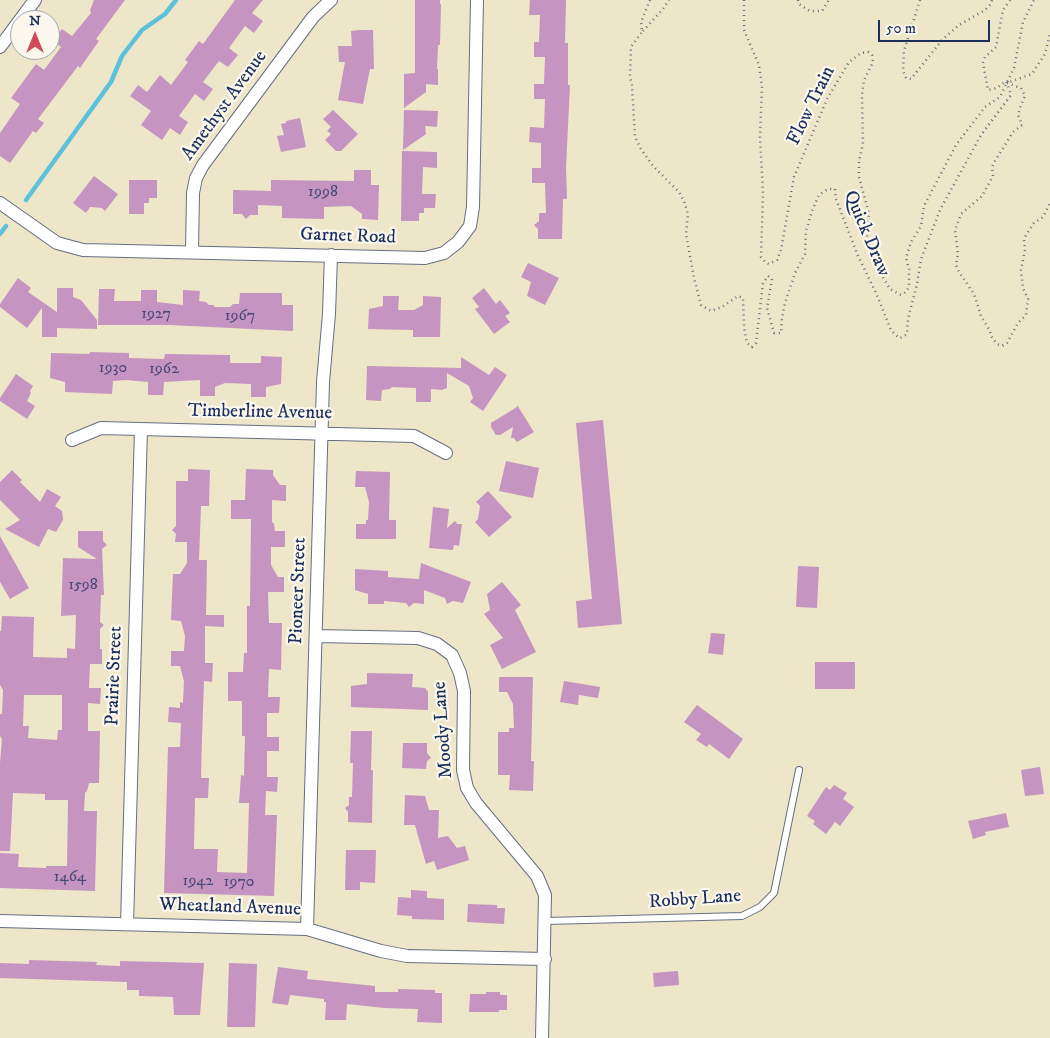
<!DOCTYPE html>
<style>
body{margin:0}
#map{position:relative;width:1050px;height:1038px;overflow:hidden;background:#eee6c8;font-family:"IM FELL DW Pica",serif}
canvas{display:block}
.north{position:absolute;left:10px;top:10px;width:50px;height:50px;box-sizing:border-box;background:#fbf7ec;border:1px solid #a1a7b3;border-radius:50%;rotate:0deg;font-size:14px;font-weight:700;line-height:20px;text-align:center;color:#1b2f5e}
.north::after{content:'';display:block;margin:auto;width:18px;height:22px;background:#d1495b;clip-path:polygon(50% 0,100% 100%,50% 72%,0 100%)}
.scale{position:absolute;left:878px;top:20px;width:112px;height:22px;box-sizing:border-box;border:2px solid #1b2f5e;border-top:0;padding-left:6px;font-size:15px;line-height:18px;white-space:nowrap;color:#1b2f5e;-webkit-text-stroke:4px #fbf7ec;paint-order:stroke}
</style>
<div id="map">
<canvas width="1050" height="1038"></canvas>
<div class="north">N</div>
<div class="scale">50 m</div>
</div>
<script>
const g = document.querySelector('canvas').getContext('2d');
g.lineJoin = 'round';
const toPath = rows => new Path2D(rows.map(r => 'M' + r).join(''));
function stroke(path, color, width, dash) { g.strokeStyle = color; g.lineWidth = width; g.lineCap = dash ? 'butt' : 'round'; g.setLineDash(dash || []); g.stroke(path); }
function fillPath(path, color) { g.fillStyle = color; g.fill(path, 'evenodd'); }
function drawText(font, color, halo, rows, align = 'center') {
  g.font = font + ' "IM FELL DW Pica",serif'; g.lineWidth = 4.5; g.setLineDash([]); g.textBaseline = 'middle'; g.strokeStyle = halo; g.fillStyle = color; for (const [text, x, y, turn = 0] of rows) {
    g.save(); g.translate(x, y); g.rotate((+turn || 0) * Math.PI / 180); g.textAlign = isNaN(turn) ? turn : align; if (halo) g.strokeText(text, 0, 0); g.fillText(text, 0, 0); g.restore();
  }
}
const stream = toPath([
 [26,200,111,82,122,56,142,30,165,14,176,0],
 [0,234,6,226]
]);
const building = toPath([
 [94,0,125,0,96,39,99,41,80,68,78,66,38,119,44,123,36,133,33,131,10,163,0,156,0,133,20,104,11,98,36,64,44,70,61,47,53,41,62,29,72,36,91,13,90,10],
 [235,0,263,0,252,13,263,21,254,33,245,26,229,48,238,55,228,67,219,61,203,82,213,89,204,101,195,94,179,116,188,122,180,135,170,128,162,140,141,125,151,111,130,96,138,85,147,92,160,75,171,85,188,62,185,60,199,41,203,44],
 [415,0,440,0,440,4,441,4,440,45,438,45,437,69,438,69,438,85,426,84,426,92,404,108,404,74,415,73],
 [530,0,566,0,565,43,568,43,568,85,570,85,566,168,567,199,563,199,562,239,538,239,538,229,534,225,539,221,539,213,546,213,545,183,532,183,532,168,541,168,541,143,529,142,530,127,544,128,545,99,534,99,534,84,544,84,545,57,534,57,534,42,539,42,540,15,529,15],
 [360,30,373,30,374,69,370,69,363,104,338,100,345,62,339,62,338,46,352,46,351,31],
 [333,110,358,134,341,151,336,151,325,140,331,134,327,131,331,127,323,119],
 [404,110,438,111,437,127,425,126,426,134,403,150],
 [300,118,306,147,281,152,277,136,284,135,281,124,286,123,286,121],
 [402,151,437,152,437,168,423,167,422,194,436,194,435,208,424,208,424,213,419,213,419,221,401,221],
 [354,170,371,170,371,185,379,185,378,220,362,219,362,214,351,206,324,207,324,219,282,218,282,206,258,205,258,215,250,215,246,219,242,214,233,214,233,190,271,191,271,180,354,181],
 [94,176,118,194,105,211,102,208,90,207,86,213,73,203],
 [129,180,157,180,157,198,149,198,149,203,144,203,144,214,129,214],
 [528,263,559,278,545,305,527,296,531,282,521,277],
 [18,278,31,288,28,292,57,312,57,288,73,288,73,297,81,300,97,320,97,329,57,328,57,337,42,337,42,308,27,328,0,307,0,304],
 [484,288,496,304,500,300,510,313,505,316,510,322,494,334,475,309,479,307,472,298],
 [99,289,115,289,114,301,141,301,141,290,157,290,157,302,183,305,183,290,200,291,199,301,206,302,209,305,214,305,214,307,230,307,233,304,239,304,240,293,282,293,282,305,293,305,293,331,169,325,98,325],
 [383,296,399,296,398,310,414,310,423,305,423,296,441,297,440,337,413,337,413,330,411,330,368,329,369,309,383,306],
 [90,352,129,353,129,358,164,359,165,354,230,355,230,363,261,363,261,356,282,357,281,384,266,387,266,397,251,397,251,384,225,383,215,387,215,396,200,396,200,380,164,382,163,395,148,395,148,382,126,380,113,381,112,394,65,392,65,382,50,378,51,353,89,354],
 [461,357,489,375,495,367,507,375,483,411,470,402,473,398,469,386,447,373,447,388,442,390,431,389,431,402,416,402,416,388,392,387,390,389,382,390,381,401,366,400,367,366,461,368],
 [16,374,33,386,30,391,31,393,27,401,35,406,27,419,0,401,0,398],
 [517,405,534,432,517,442,514,438,511,438,513,427,500,435,496,435,491,427,491,423,517,407],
 [603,420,622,624,578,628,576,601,592,599,576,423],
 [506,461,539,468,533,498,499,491],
 [188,469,210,470,209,506,201,506,199,560,207,560,206,615,224,615,224,627,205,626,205,663,213,663,212,682,204,681,202,737,201,778,209,778,208,798,195,798,194,849,218,849,217,872,247,873,249,803,239,803,241,775,244,776,245,736,242,736,242,701,228,701,228,672,243,672,244,653,247,653,247,606,250,606,251,519,231,519,231,500,245,500,246,469,273,470,273,475,280,485,286,485,286,501,272,500,272,522,274,524,275,531,285,531,285,547,271,547,271,565,278,577,284,577,284,592,268,592,269,623,282,623,281,670,269,669,268,697,280,697,279,713,267,713,267,737,279,737,279,751,267,751,267,777,278,777,277,792,266,791,265,815,277,815,274,896,164,893,168,747,180,747,181,723,168,722,169,707,180,708,180,702,183,703,184,681,180,666,171,666,171,651,184,651,185,636,181,621,171,620,173,574,180,574,187,563,187,542,175,542,176,534,172,530,176,526,176,481,188,481],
 [12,470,22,480,20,482,40,502,47,489,61,497,55,506,62,511,63,520,56,532,48,529,39,547,5,529,20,520,0,500,0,482],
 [356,471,390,472,389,520,396,520,396,539,356,539,356,524,366,524,366,520,368,520,369,502,365,487,355,487],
 [488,491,512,517,489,537,475,522,478,519,480,506,476,502],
 [433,507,449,509,447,528,455,521,457,524,462,524,459,546,454,545,453,550,429,548],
 [78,531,103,531,103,541,107,545,102,549,104,595,101,595,100,622,104,625,100,629,100,649,102,649,102,664,90,664,89,688,101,688,100,704,88,703,88,731,100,731,99,783,89,783,87,791,85,793,84,811,97,811,95,891,0,888,0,853,19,854,18,867,46,868,46,866,67,866,68,800,45,800,45,794,13,793,10,851,0,851,0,763,2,739,0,736,0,714,2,714,3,690,0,685,0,631,1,631,2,616,34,617,33,657,67,658,67,648,75,649,76,615,61,616,63,558,97,559,78,547],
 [24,695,62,695,62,730,58,730,57,740,28,738,29,726,23,726],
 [0,536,29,588,10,599,0,582],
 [421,563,471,582,463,603,453,601,447,604,445,598,424,590,424,604,414,603,409,607,406,603,384,601,384,604,368,604,368,594,355,590,355,569,388,571,388,577,419,579],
 [798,566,819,567,817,608,796,607],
 [502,582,521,605,515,610,536,652,502,669,490,645,503,638,484,614,490,610,487,594],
 [711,633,725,634,723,655,708,653],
 [815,662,855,662,855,689,815,689],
 [367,673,413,674,412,687,425,688,428,692,428,710,351,707,351,686,367,684],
 [499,677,533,677,531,761,534,761,533,791,509,790,510,775,498,775,498,732,509,732,509,728,514,728,513,704,507,692,499,692],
 [564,681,600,687,598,698,579,695,578,705,560,702],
 [697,705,743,739,729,759,709,744,707,747,696,740,701,734,684,722],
 [351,731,372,731,371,770,373,770,372,823,348,822,348,812,345,808,349,805,349,797,352,797,353,763,350,763],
 [403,743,427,743,427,753,431,758,427,761,426,769,402,768],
 [1040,767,1044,794,1025,796,1021,770],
 [834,785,847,793,843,799,854,807,840,826,835,822,826,834,813,824,815,821,807,816,826,787,830,790],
 [405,795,425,796,429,810,439,810,438,838,448,836,457,848,465,846,469,860,437,870,434,861,426,864,415,825,404,825],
 [1006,813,1009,827,985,832,986,835,973,839,968,821],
 [346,850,376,850,375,883,360,882,360,890,345,890],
 [411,890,427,891,427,898,444,899,444,920,412,919,412,916,397,915,398,897,411,898],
 [468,904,497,905,497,908,505,908,504,924,467,922],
 [29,960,97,962,96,965,120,966,120,961,204,963,200,1015,174,1015,173,997,139,996,139,990,127,990,127,982,0,978,0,963,29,964],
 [229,963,257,964,255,1027,227,1027],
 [278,967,308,971,307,979,375,986,375,992,398,992,398,989,435,990,435,993,442,993,442,1023,417,1022,418,1009,384,1008,347,1004,346,1020,325,1020,326,1002,324,1002,324,999,290,995,288,1005,272,1003],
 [678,971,679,985,654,987,653,973],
 [486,992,500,992,500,995,507,995,507,1010,499,1010,499,1012,469,1012,470,994,486,994]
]);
const path = toPath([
 [650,0,641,22,642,32,631,47,630,76,632,86,635,137,641,149,653,166,679,192,684,201,688,214,686,234,694,278,701,305,711,311,722,307,738,296,743,298,744,327,747,343,752,347,756,343,763,283,768,276,772,279,767,308,774,333,781,333,782,318,785,303,795,273,805,254,806,231,812,211,819,195,828,189,835,189,836,199,858,256,876,293,891,330,899,338,903,337,907,334,908,319,917,284,921,259,940,210,981,135,1011,95,1007,83],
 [744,0,744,30,759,65,762,86,760,137,763,193,761,257,766,263,769,264,777,260,781,250,794,177,827,99,849,62,861,53,868,52,872,55,873,62,864,80,862,95,863,144,859,161,859,177,869,214,866,230,868,241,881,274,890,289,901,295,906,292,909,287,909,269,906,258,911,242,921,226,924,206,956,145,985,107,1000,97,1014,68,1023,22,1034,0],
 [798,0,799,4,810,11,822,11,829,0],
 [920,0,904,51,903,71,906,78,911,79,942,40,959,25,985,10,991,4,992,0],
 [1010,0,1003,10,996,47,985,57,983,63,988,90,997,88,1006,81,1007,83,1032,74,1045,54,1050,34],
 [643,31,663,9,669,0],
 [1007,83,1021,88,1025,96,1021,105,1018,115,1022,125,1013,132,995,161,992,167,993,176,982,196,961,214,955,230,958,254,956,265,959,272,974,294,981,316,990,331,991,336,997,344,1002,346,1007,343,1018,323,1026,315,1028,299,1023,288,1021,270,1025,250,1024,240,1026,235,1034,223,1043,217,1050,203]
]);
const service = toPath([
 [546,921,742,916,760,907,774,893,799,770]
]);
const minor = toPath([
 [20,20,35,0],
 [0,47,20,20],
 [0,203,57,243,83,250,425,258,444,253,458,242,470,226,473,207,477,0],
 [192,252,193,193,196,178,203,165,313,17,331,0],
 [72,440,101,428,414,436,446,453],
 [316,636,418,638,437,644,452,655,460,673,464,691,463,770,467,788,476,803,537,876,545,895,542,1038],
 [0,921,307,929,381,951,407,956,545,959],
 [127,924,141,429],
 [307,929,323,382,329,314,331,255]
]);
const numberNames = [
 ["1998",323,193],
 ["1927",156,315],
 ["1967",240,317],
 ["1930",113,369],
 ["1962",164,370],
 ["1598",83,586],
 ["1464",70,878],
 ["1942",198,882],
 ["1970",239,883]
];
const streetNames = [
 ["Amethyst Avenue",225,106,-54],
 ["Flow Train",812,106,-64],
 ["Quick Draw",866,234,67],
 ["Garnet Road",348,237,2],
 ["Timberline Avenue",260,413,1],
 ["Pioneer Street",299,591,-88],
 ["Prairie Street",115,676,-88],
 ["Moody Lane",444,730,-94],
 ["Robby Lane",695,900,-4],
 ["Wheatland Avenue",230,908,2]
];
stroke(stream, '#5cc1da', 4.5);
fillPath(building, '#c594c0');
stroke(service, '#656f83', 8);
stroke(minor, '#656f83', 14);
stroke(path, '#656f83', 2.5, [1, 4]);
stroke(service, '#fff', 6);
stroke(minor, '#fff', 12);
drawText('16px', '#464876', null, numberNames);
drawText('19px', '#1b2f5e', '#fbf7ec', streetNames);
</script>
